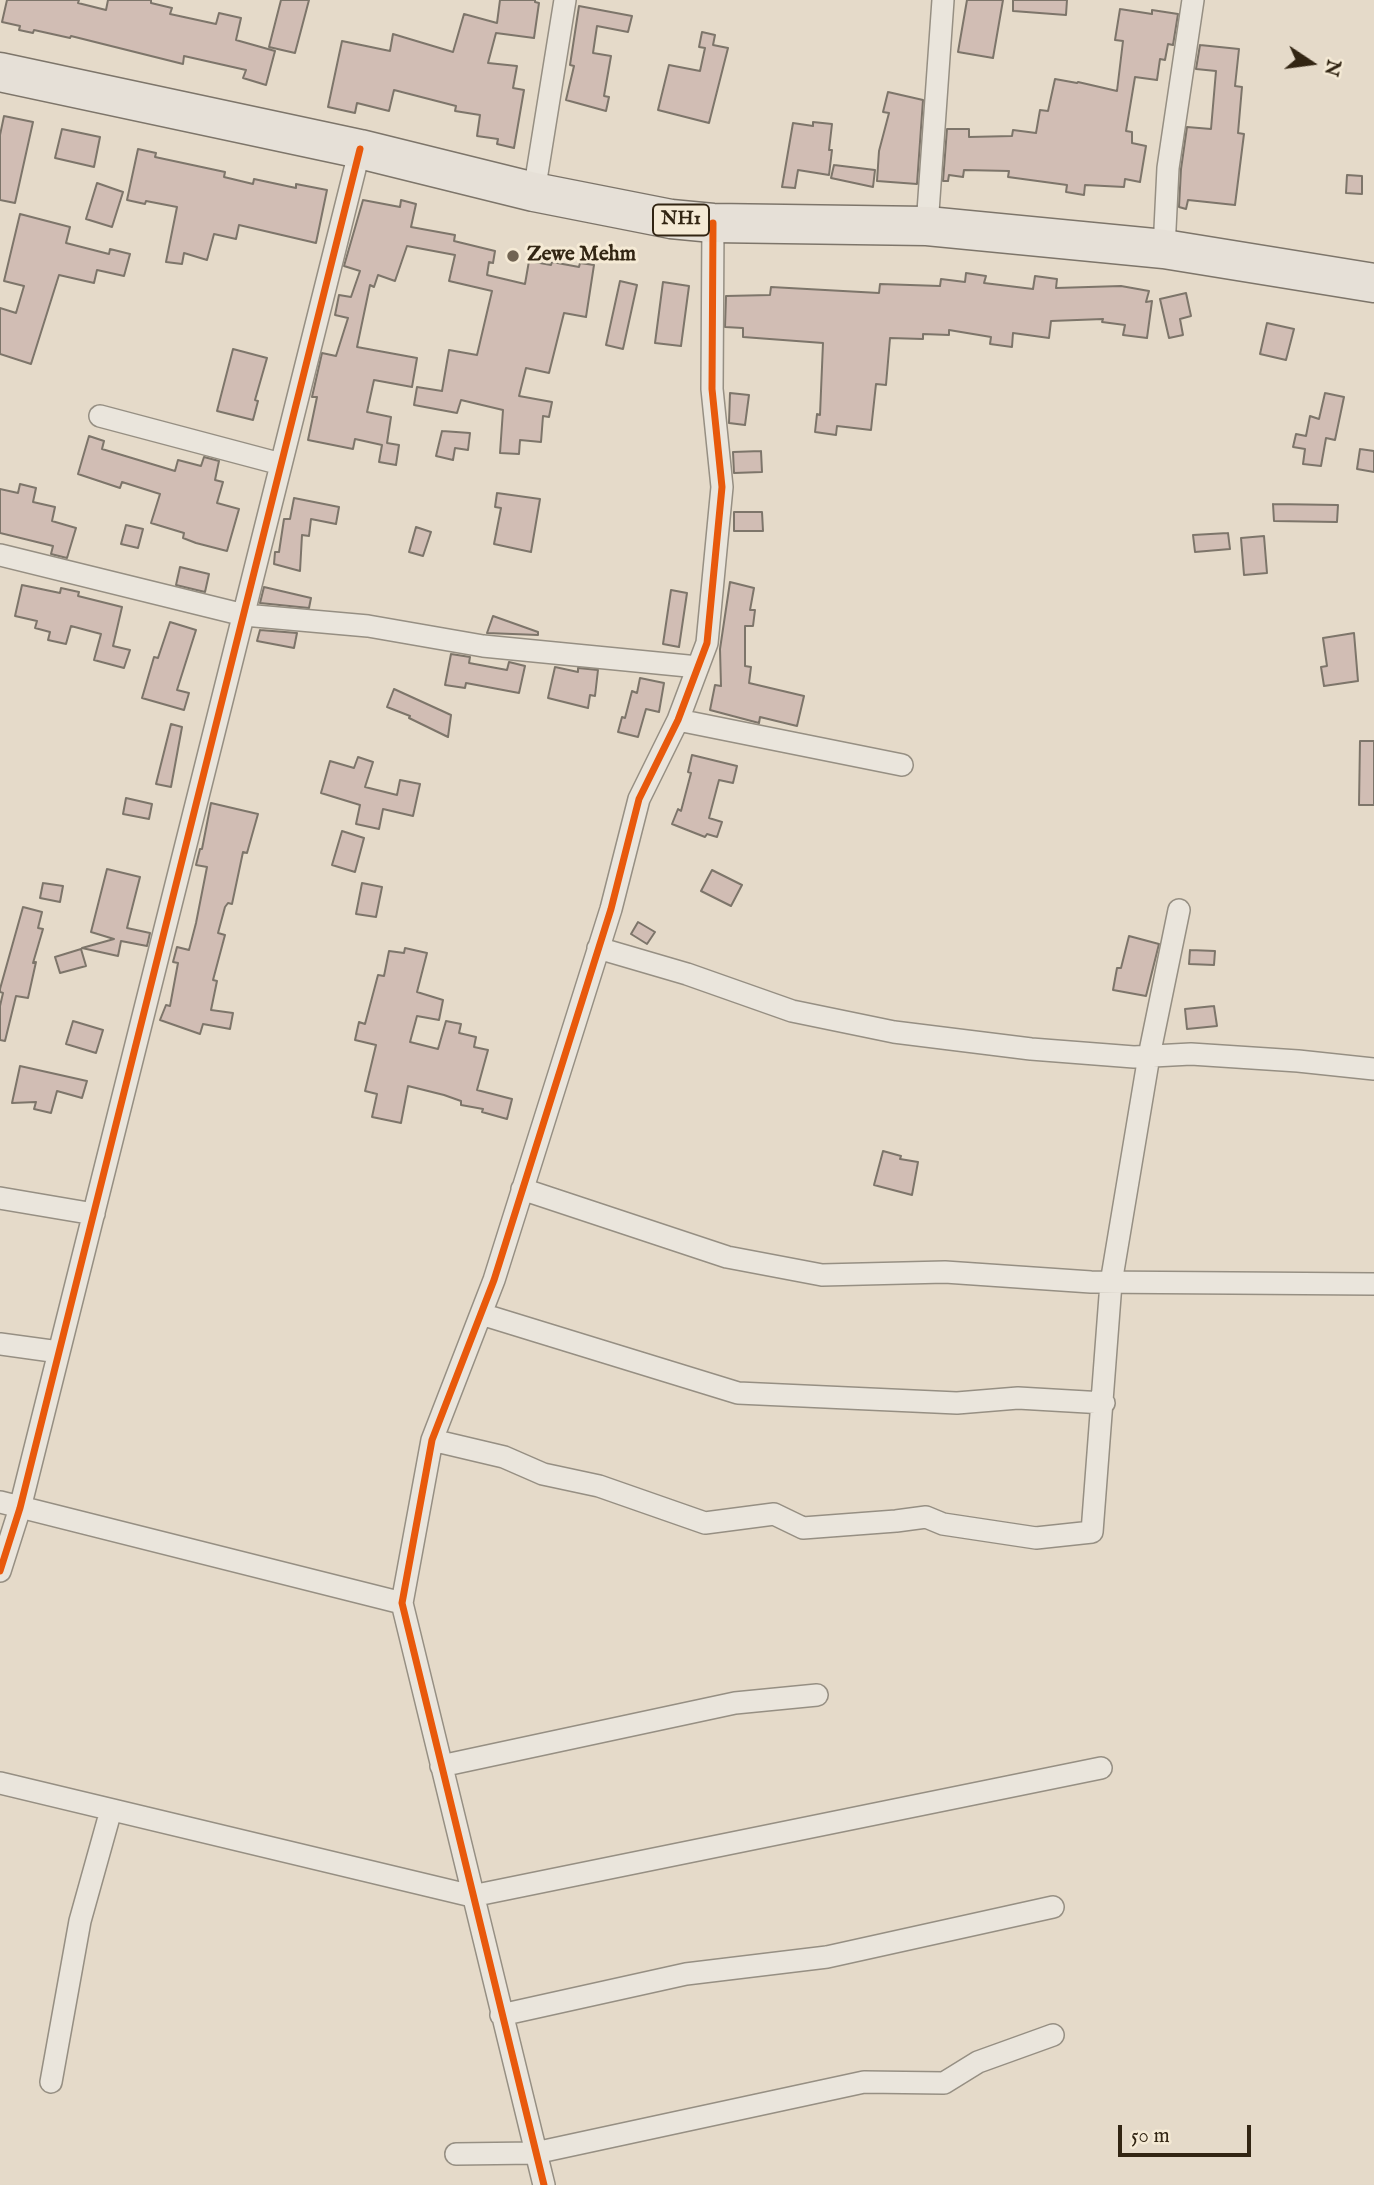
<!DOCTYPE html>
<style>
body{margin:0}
#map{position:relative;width:1374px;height:2185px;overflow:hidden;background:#e5dac9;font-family:"IM FELL English",serif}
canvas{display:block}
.north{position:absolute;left:1276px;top:28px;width:70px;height:70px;-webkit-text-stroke:5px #f5ead5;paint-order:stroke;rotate:103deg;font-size:19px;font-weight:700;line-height:28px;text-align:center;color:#322513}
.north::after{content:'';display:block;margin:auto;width:24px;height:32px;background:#322513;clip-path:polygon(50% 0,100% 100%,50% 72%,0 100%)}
.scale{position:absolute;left:1118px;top:2125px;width:133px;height:32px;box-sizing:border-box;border:4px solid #322513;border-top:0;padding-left:9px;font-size:21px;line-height:24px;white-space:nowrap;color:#322513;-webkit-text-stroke:5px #f5ead5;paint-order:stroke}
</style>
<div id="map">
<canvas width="1374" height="2185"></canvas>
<div class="north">N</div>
<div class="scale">50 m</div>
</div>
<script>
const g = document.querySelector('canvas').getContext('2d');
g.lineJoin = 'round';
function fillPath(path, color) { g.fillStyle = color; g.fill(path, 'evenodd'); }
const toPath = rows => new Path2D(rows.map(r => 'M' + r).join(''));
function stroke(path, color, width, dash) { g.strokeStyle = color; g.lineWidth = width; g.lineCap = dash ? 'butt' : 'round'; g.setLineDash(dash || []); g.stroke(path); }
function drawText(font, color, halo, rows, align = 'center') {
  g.font = font + ' "IM FELL English",serif'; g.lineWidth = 6; g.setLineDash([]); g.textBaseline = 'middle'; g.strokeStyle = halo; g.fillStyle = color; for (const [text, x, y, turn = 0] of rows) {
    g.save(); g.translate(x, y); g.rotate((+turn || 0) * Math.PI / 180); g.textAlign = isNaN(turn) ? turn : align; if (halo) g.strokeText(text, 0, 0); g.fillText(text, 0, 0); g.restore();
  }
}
const building = toPath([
 [7,0,79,0,78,3,106,10,108,0,151,0,151,3,172,8,170,14,216,24,219,13,241,18,236,40,275,51,266,85,243,78,246,70,184,56,183,64,71,36,70,38,34,30,33,33,19,30,20,26,2,22,7,0],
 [281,0,309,0,295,53,269,47,281,0],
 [500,0,535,0,535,2,539,3,534,38,496,33,488,63,517,66,513,88,524,90,514,148,497,144,498,139,477,136,480,115,455,111,456,106,394,90,389,111,357,103,355,113,328,107,342,41,390,51,393,34,453,52,464,14,497,23,500,0],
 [967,0,1003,0,993,58,958,52,967,0],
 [1013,0,1067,0,1066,15,1013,11,1013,0],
 [579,6,632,16,628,32,597,26,593,53,611,56,604,96,609,97,606,111,566,100,574,66,570,65,579,6],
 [1120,9,1152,14,1152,10,1178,14,1173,45,1168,44,1165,60,1160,59,1157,80,1135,77,1126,131,1132,132,1132,143,1146,146,1140,182,1125,179,1124,187,1085,185,1084,195,1066,192,1067,185,1008,177,1009,171,964,170,963,177,949,175,948,181,943,181,947,129,969,129,969,137,1012,136,1013,130,1036,133,1040,110,1048,111,1055,79,1077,83,1078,82,1117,91,1123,41,1115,40,1120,9],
 [702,32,715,35,713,45,728,48,709,123,658,110,669,65,700,71,705,48,699,47,702,32],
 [1200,45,1239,49,1235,86,1242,87,1238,133,1244,134,1235,205,1188,200,1186,209,1179,207,1181,169,1187,127,1211,129,1216,71,1196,69,1200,45],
 [888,92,923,100,917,184,877,181,879,151,889,113,883,112,888,92],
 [4,116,33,122,15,203,0,200,0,135,4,116],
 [813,122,832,124,829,150,832,150,829,175,798,170,795,188,782,187,793,123,813,126,813,122],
 [62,129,100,137,94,167,55,158,62,129],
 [138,149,156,153,155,157,225,172,224,177,253,184,254,179,296,188,296,184,327,190,316,243,239,225,236,239,214,234,207,260,184,253,182,264,166,262,177,207,146,201,145,204,127,200,138,149],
 [834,165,875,170,873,187,831,178,834,165],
 [1347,175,1362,176,1362,194,1346,193,1347,175],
 [97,183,123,192,112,227,86,219,97,183],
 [363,200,400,207,401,200,416,204,411,227,455,235,454,241,495,251,493,263,489,262,487,275,525,284,529,261,551,265,552,262,579,267,580,263,594,265,586,317,564,313,549,373,526,368,519,396,552,402,549,417,543,416,541,442,520,440,519,454,500,453,503,410,461,400,457,413,414,405,417,387,442,391,449,350,477,355,492,291,449,281,455,255,407,246,395,281,378,275,374,287,370,285,357,347,417,358,412,387,374,380,367,412,391,417,387,443,399,445,396,465,379,462,382,445,355,439,353,449,308,440,317,397,312,397,322,353,336,356,348,318,335,315,339,295,351,297,360,271,344,266,363,200],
 [20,214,70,227,66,243,109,254,110,249,130,254,124,276,97,270,94,283,59,275,31,364,0,354,0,308,16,313,24,286,4,281,20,214],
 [966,273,986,276,984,283,1033,289,1035,276,1057,279,1056,288,1121,286,1149,291,1146,302,1152,301,1147,338,1123,335,1125,325,1102,322,1103,319,1051,321,1049,338,1013,333,1012,347,990,344,991,337,949,330,949,335,923,334,923,339,890,338,886,385,876,384,871,430,837,426,836,435,815,432,817,414,820,415,823,343,743,337,743,328,725,327,726,296,770,295,771,287,879,293,880,284,940,286,941,279,965,282,966,273],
 [620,281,637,285,623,349,606,345,620,281],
 [663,282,689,286,681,346,655,343,663,282],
 [1186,293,1191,316,1180,319,1183,335,1169,338,1160,299,1186,293],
 [1267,323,1294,329,1286,360,1260,354,1267,323],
 [233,349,267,358,255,400,258,401,253,420,217,411,233,349],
 [730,393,749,395,745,425,729,423,730,393],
 [1325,393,1344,397,1335,440,1326,438,1321,466,1303,464,1305,449,1293,447,1296,434,1306,436,1310,416,1319,419,1325,393],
 [442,431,470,433,468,450,455,448,453,460,436,456,442,431],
 [89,436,104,441,102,449,175,471,178,460,201,466,204,457,219,461,215,480,223,482,217,503,239,509,227,551,196,543,183,538,184,533,151,523,160,494,122,482,120,488,78,474,89,436],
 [1360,449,1374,451,1374,472,1357,469,1360,449],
 [761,451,762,472,734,473,733,452,761,451],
 [20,484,36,488,33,502,55,507,52,521,76,528,67,558,51,554,53,546,0,533,0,489,18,493,20,484],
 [497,493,540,499,531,552,494,544,501,508,495,507,497,493],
 [294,498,339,507,336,524,311,519,309,536,302,535,300,571,274,564,275,552,279,552,284,519,290,519,294,498],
 [1273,504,1338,505,1337,522,1274,521,1273,504],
 [734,512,762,512,763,531,734,531,734,512],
 [126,525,143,529,138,548,121,544,126,525],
 [416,527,431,532,423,556,409,552,416,527],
 [1228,533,1230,549,1195,552,1193,535,1228,533],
 [1264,536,1267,573,1244,575,1241,538,1264,536],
 [180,567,209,574,205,592,176,585,180,567],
 [730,582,754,588,750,610,755,610,753,626,745,626,745,666,751,667,749,683,804,696,797,726,760,717,759,723,710,710,715,685,721,686,720,649,730,582],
 [22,585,60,593,61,588,79,592,78,596,122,607,113,646,130,650,124,668,94,660,101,634,71,626,66,644,48,640,50,632,35,628,37,621,15,616,22,585],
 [264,587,311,598,309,608,260,603,264,587],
 [671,590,687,593,679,647,663,644,671,590],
 [493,616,538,632,538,635,487,633,493,616],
 [170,622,196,630,177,690,189,693,184,710,142,698,154,657,158,658,170,622],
 [260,630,297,633,294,648,257,641,260,630],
 [1354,633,1358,681,1324,686,1321,667,1327,666,1323,638,1354,633],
 [451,654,470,657,469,663,507,670,509,662,525,666,519,693,466,683,465,688,445,685,451,654],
 [555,667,578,672,578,668,598,670,595,696,590,695,588,708,548,698,555,667],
 [640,678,664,683,659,712,646,709,638,737,618,732,622,717,625,718,632,691,637,693,640,678],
 [394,689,451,715,448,737,409,718,410,716,387,707,394,689],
 [171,724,182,727,171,787,156,784,171,724],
 [1360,741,1374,741,1374,805,1359,805,1360,741],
 [692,755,737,766,733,783,719,780,709,818,722,822,717,837,707,834,705,837,672,824,678,809,681,811,691,773,688,772,692,755],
 [358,757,373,762,365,787,397,795,400,780,420,784,413,816,383,809,379,829,356,824,360,805,321,793,330,761,354,768,358,757],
 [126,798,152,804,149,819,123,814,126,798],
 [211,803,258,814,247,853,243,852,232,904,228,903,225,907,218,933,225,935,213,980,217,981,211,1010,233,1013,230,1029,203,1024,200,1034,160,1020,166,1005,170,1006,178,963,173,962,177,947,189,950,196,923,207,867,196,865,200,849,202,849,211,803],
 [342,831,364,838,355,872,332,865,342,831],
 [107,869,140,877,127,928,150,933,147,946,121,941,118,956,82,948,114,939,91,932,107,869],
 [712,870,742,885,731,906,701,891,712,870],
 [43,883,63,886,60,902,40,898,43,883],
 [362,883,382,887,376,917,356,914,362,883],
 [23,907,42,912,38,928,43,929,33,963,36,962,28,998,16,996,5,1041,0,1040,0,1006,3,993,0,992,0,989,23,907],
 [638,922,655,932,647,944,631,934,638,922],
 [1129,936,1159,944,1146,996,1113,990,1117,968,1121,968,1129,936],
 [405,948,427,953,417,992,443,1000,439,1020,417,1016,410,1042,438,1049,446,1021,461,1024,459,1033,476,1037,474,1047,488,1050,477,1090,512,1099,507,1119,482,1112,483,1109,461,1105,461,1101,444,1095,408,1086,401,1123,372,1117,377,1094,365,1091,376,1045,355,1040,359,1022,365,1024,378,975,384,976,389,951,404,953,405,948],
 [81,949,86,966,60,973,55,957,81,949],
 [1190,950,1215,951,1214,965,1189,964,1190,950],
 [1214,1006,1217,1026,1187,1029,1185,1009,1214,1006],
 [73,1021,103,1030,96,1053,66,1044,73,1021],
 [20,1066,87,1081,82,1098,57,1091,51,1113,34,1109,36,1102,12,1103,20,1066],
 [883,1151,901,1156,900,1159,918,1162,912,1195,874,1185,883,1151]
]);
const street = toPath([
 [534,192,565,0],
 [927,226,943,0],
 [1164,249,1168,168,1193,0],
 [100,416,281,464],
 [0,555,244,615,368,626,483,646,698,667],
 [678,720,902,765],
 [598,948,687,974,792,1011,894,1032,1031,1049,1134,1057,1191,1054,1298,1061,1374,1069],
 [522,1189,727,1257,822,1275,945,1272,1091,1282,1374,1284],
 [0,1198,94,1214],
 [481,1314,738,1393,957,1403,1018,1398,1104,1403],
 [0,1344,59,1352],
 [432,1440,504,1457,543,1474,599,1486,705,1523,774,1514,803,1528,896,1521,926,1517,943,1524,1036,1538,1092,1532,1111,1283,1149,1056,1179,910],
 [0,1502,402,1603],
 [0,1571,20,1508,360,149],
 [441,1766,735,1703,817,1695],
 [0,1783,472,1896,1101,1768],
 [501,2015,686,1974,827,1957,1053,1907],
 [51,2082,80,1921,111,1810],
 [456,2154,535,2153,864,2082,944,2083,978,2062,1053,2035],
 [544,2185,402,1603,432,1440,494,1280,611,909,639,799,678,720,707,643,722,487,712,389,713,223]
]);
const highway = toPath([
 [0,72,360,149,534,192,671,219,713,223,927,226,1164,249,1374,283]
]);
const cycleway = toPath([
 [0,1571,20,1508,360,149],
 [544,2185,402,1603,432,1440,494,1280,611,909,639,799,678,720,707,643,722,487,712,389,713,223]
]);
const markers = [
 [513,256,7,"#716453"]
];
const shields = [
 [681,220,56]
];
const shieldNames = [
 ["NH1",681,220]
];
const poiNames = [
 ["Zewe Mehm",527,256]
];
fillPath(building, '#d1bdb4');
stroke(building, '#7d756a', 2);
stroke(street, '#968f83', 24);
stroke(highway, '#7d756a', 41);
stroke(street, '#eae5dc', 21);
stroke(highway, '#e6e0d7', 38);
stroke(cycleway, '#e8590c', 7);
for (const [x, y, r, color] of markers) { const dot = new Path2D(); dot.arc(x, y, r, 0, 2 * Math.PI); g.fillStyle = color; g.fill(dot); stroke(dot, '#f5ead5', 2.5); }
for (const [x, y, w] of shields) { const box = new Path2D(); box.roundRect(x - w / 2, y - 15.5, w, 31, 5); g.fillStyle = '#f5ead5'; g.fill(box); stroke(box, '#322513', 2); }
drawText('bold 19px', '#322513', null, shieldNames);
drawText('bold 21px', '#322513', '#f5ead5', poiNames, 'left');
</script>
